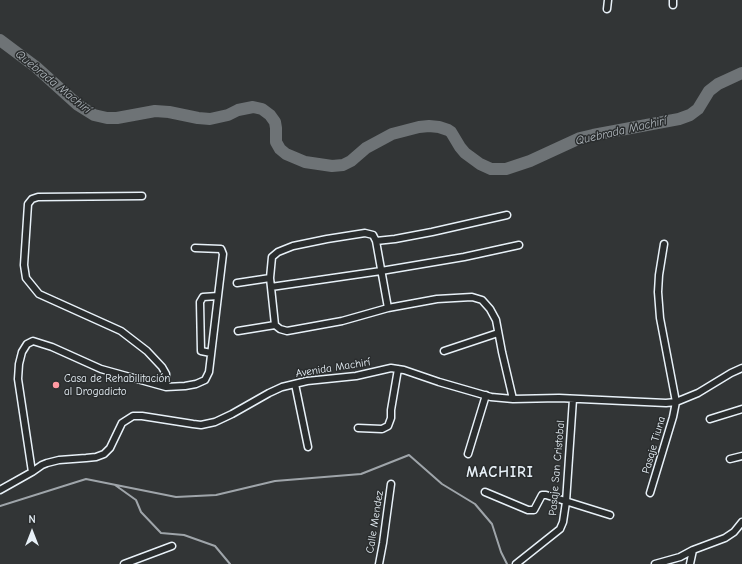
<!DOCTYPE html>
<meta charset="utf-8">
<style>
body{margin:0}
#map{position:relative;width:742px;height:564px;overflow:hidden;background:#323536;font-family:"Comic Neue",sans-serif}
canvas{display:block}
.north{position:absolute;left:12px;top:512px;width:40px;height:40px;-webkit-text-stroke:3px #2a2d2e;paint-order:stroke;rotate:0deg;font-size:11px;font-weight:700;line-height:16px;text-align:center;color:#e8f1f8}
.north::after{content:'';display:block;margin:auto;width:14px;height:18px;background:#e8f1f8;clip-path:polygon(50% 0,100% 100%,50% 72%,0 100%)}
</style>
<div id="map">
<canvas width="742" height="564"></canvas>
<div class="north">N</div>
</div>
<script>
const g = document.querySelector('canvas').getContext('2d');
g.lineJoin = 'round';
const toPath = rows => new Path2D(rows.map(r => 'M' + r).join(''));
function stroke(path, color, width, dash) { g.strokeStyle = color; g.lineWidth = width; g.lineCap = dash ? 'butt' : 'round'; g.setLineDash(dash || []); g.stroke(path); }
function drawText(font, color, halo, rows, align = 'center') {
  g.font = font + ' "Comic Neue",sans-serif'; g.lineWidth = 3; g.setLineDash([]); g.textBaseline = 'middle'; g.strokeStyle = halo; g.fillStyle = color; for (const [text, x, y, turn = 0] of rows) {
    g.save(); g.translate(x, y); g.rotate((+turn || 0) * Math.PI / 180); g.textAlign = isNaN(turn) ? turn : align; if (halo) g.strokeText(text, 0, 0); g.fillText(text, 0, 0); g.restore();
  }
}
const stream = toPath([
 [115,485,136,500,141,512,161,533,184,535,215,546,230,564],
 [0,506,86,479,176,497,216,495,275,481,361,474,409,455,442,484,475,504,492,524,501,552,507,564]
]);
const river = toPath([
 [0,40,36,67,78,105,94,115,107,118,117,118,155,111,169,112,198,118,210,119,228,115,238,110,253,107,262,109,270,115,275,122,276,128,276,142,280,149,286,154,305,162,332,166,343,165,351,161,366,148,392,134,419,127,429,126,439,127,448,130,451,132,460,147,465,153,480,164,491,169,506,169,530,161,580,138,593,135,679,119,690,115,698,109,709,91,718,84,742,73]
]);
const minor = toPath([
 [673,5,673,0],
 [607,9,608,0],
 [142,196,38,197,32,199,28,204,24,265,26,278,39,294,121,331,147,351,162,367,166,374,166,387],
 [376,241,395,239,432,232,507,215],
 [237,283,270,278],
 [271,287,381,271,464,257,519,245],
 [388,308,376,241,373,235,365,233,327,239,293,246,278,252,272,257,270,278,275,325,280,329,287,331,342,321,388,308,437,299,472,297,482,300,490,309,496,320,502,352,513,399],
 [238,331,275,325],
 [444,351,498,333],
 [211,353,201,351,200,302,203,297,218,296],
 [295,384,308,447],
 [710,419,742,409],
 [358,428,382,429,388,426,391,418,391,410,398,369],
 [468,454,486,395],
 [730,459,742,456],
 [32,472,18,379,19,364,22,352,27,344,33,341,52,347,101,369,166,387,185,386,196,384,205,380,209,372,223,254,221,249,195,248],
 [0,490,32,472,42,465,47,463,59,460,86,458,96,457,104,454,110,448,122,423,133,416,142,416,193,424,201,425,215,422,232,414,269,393,282,387,307,381,356,376,391,368,404,370,439,382,491,397,513,399,559,398,666,403,676,402,698,393,731,373,742,368],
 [485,492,528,510,534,510,542,495,546,495,610,515],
 [650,493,673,417,676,402,660,318,658,292,659,275,664,244],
 [124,564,172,546],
 [379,564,383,543,391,484],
 [516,564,560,529,563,522,566,502,573,399],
 [655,564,680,557,693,550,725,538,734,532,742,522],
 [690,564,693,550]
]);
const markers = [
 [56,385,4,"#ff9aa2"]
];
const streetNames = [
 ["Avenida Machirí",333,368,-9],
 ["Pasaje Tiuna",654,445,-74],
 ["Pasaje San Cristobal",557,468,-85],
 ["Calle Mendez",375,522,-81]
];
const poiNames = [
 ["Casa de Rehabilitación",64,379],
 ["al Drogadicto",64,392]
];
const waterNames = [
 ["Quebrada Machirí",53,82,39],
 ["Quebrada Machirí",621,131,-13]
];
const districtNames = [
 ["MACHIRI",500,473]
];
stroke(stream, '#9fa5aa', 2);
stroke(river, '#6e7376', 12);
stroke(minor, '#e8f1f8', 9);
stroke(minor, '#2a2d2e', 6);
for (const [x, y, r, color] of markers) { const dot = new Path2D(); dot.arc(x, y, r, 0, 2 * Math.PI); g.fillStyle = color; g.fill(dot); stroke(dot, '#2a2d2e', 1.5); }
drawText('11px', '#e8f1f8', '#2a2d2e', streetNames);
drawText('11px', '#e8f1f8', '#2a2d2e', poiNames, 'left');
drawText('italic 12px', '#b1b8be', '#2a2d2e', waterNames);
g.letterSpacing = '1px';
drawText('bold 15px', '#e8f1f8', '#2a2d2e', districtNames);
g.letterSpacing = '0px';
</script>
